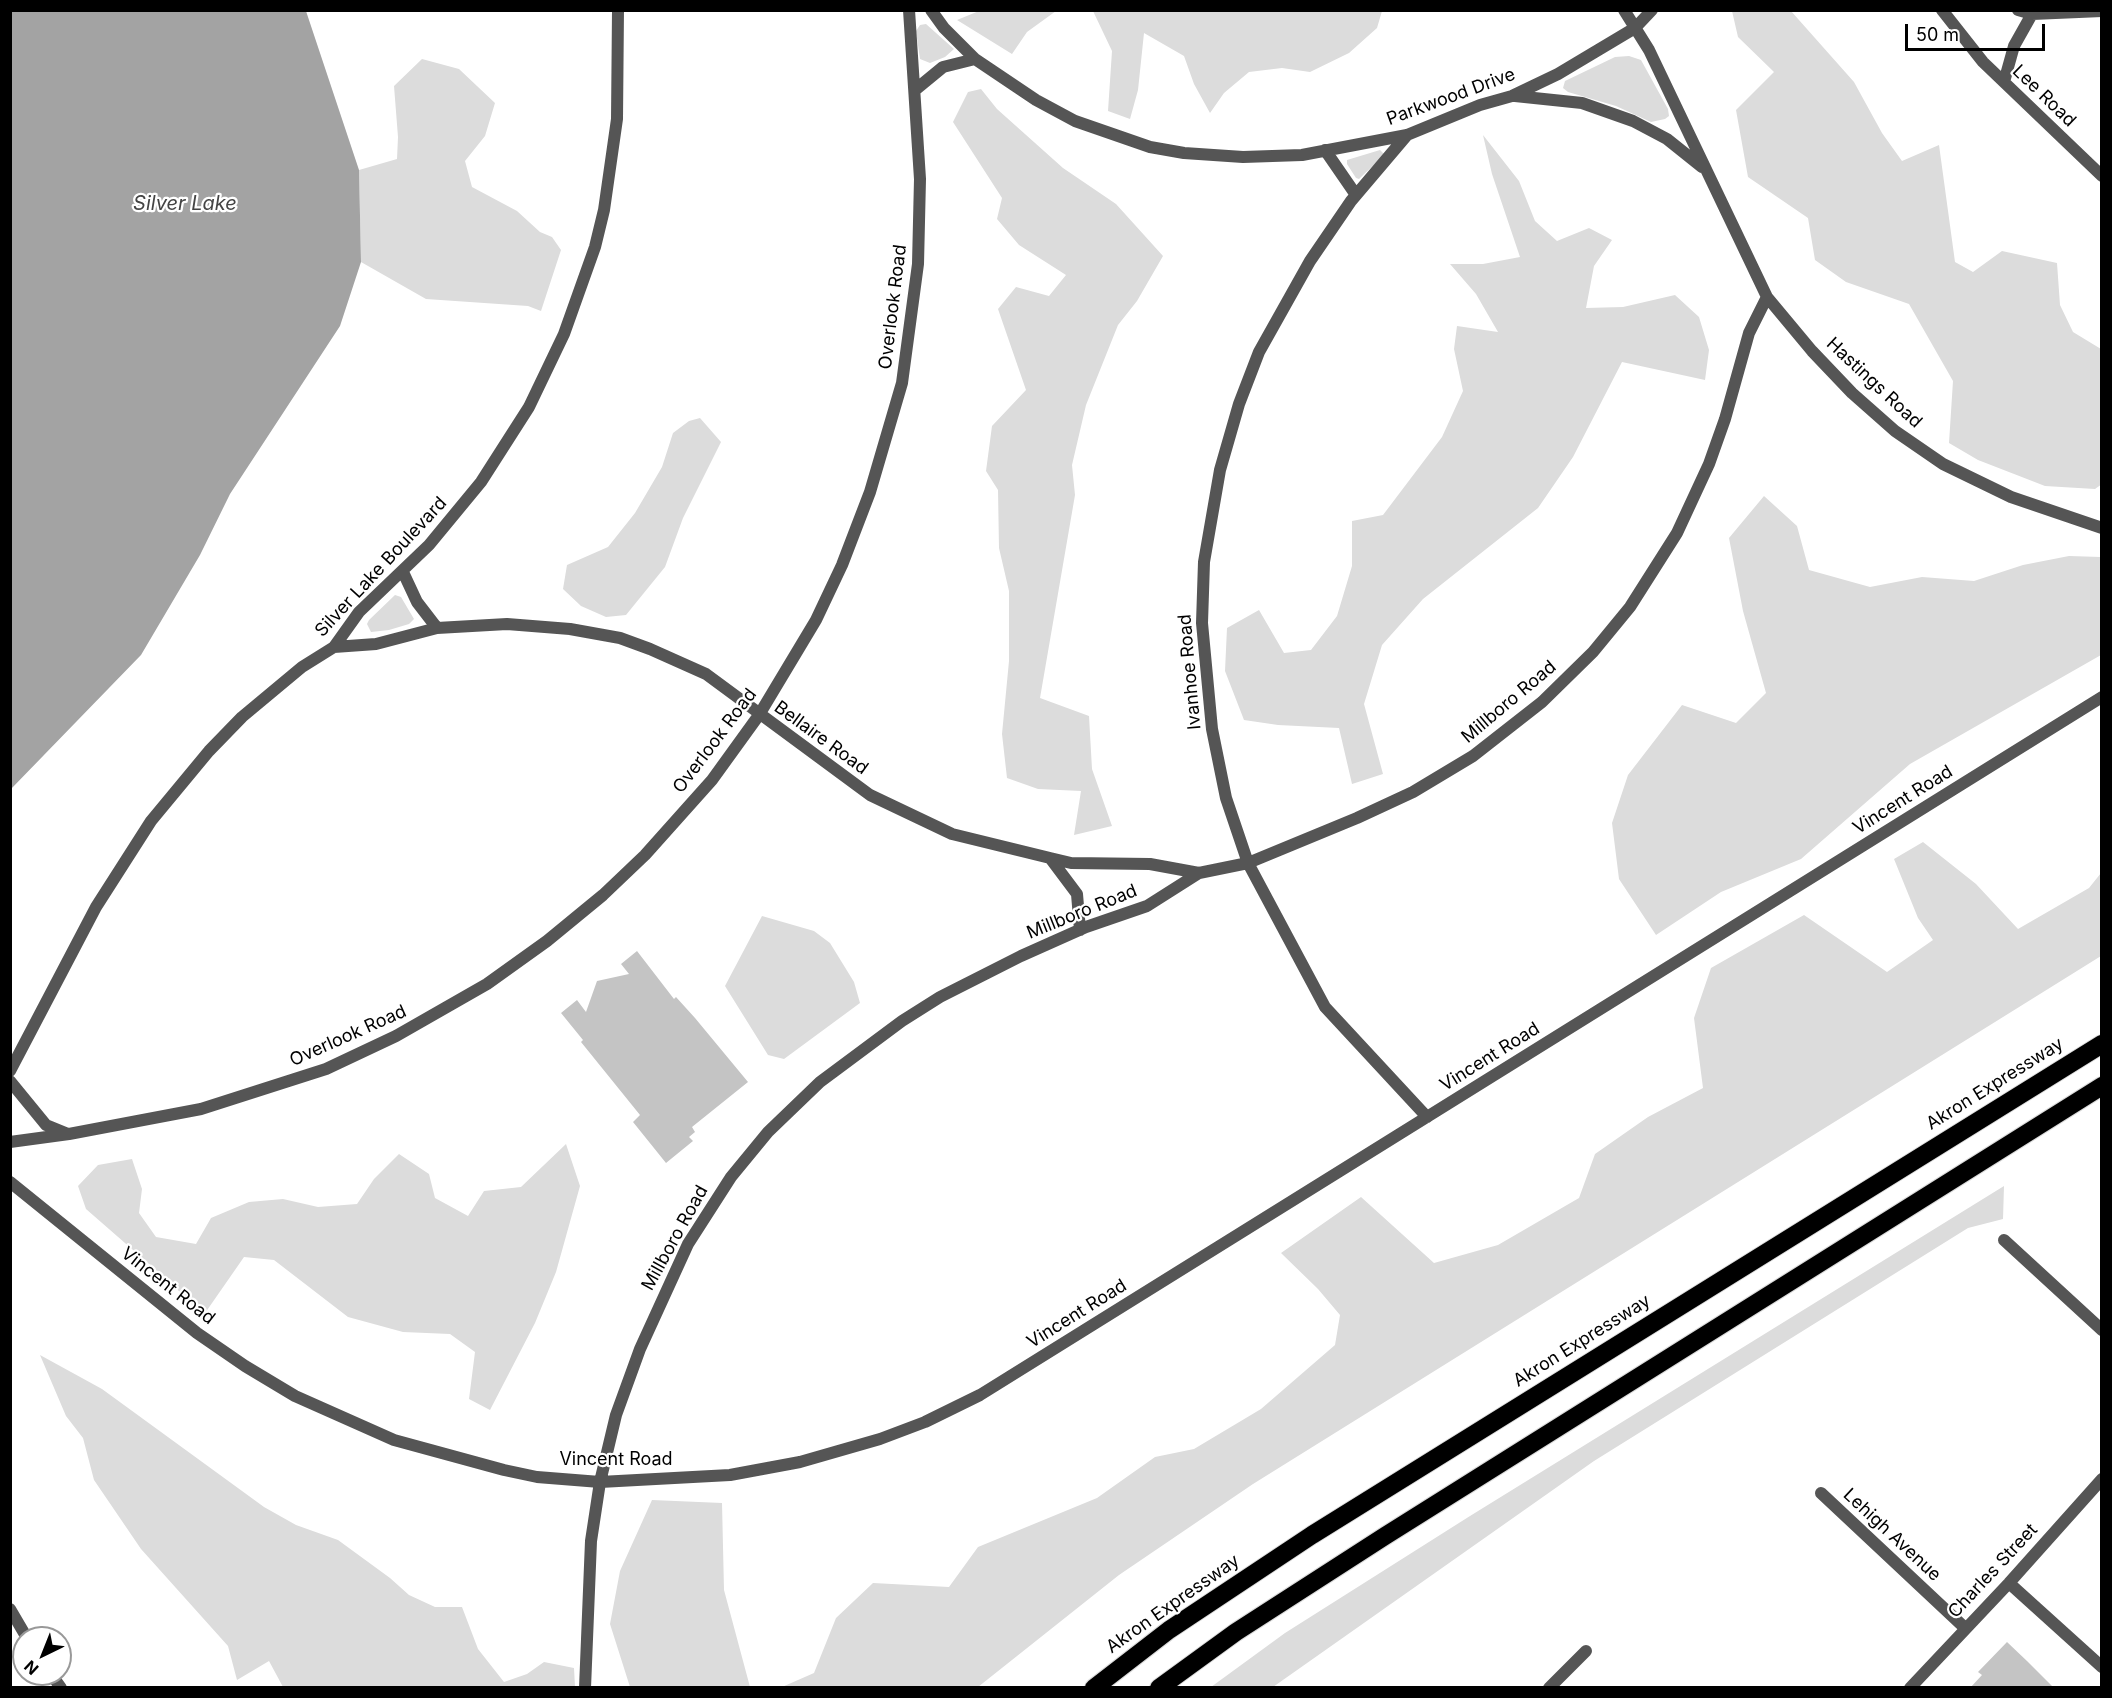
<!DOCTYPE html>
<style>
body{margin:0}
#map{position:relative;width:2112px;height:1698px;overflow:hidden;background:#fff;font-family:Inter,sans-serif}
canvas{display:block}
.frame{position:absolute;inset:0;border:12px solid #000;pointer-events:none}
.north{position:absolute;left:12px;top:1626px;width:60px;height:60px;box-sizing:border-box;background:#fff;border:2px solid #999;border-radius:50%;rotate:223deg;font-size:16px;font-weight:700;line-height:24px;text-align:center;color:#000}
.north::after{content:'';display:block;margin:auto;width:21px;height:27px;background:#000;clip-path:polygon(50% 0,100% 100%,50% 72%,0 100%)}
.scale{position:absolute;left:1905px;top:24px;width:140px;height:27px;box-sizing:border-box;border:3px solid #000;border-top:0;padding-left:8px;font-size:18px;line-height:21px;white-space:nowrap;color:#000;-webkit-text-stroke:4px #fff;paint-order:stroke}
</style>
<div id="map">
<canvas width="2112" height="1698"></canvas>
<div class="frame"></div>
<div class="north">N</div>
<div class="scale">50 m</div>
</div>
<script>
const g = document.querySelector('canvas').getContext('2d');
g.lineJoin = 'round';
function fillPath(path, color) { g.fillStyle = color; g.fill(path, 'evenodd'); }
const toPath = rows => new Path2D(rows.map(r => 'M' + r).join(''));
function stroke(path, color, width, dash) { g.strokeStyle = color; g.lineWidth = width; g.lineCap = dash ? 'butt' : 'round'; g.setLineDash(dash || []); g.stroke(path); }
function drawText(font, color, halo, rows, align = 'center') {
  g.font = font + ' Inter,sans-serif'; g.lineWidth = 4.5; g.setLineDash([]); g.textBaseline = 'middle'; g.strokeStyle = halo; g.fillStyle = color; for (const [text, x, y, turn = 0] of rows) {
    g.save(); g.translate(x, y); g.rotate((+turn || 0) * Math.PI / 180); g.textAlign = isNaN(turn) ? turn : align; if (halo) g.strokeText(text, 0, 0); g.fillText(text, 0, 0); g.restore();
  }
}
const green = toPath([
 [979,11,979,10,1056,11,1027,32,1012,54,957,20],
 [1093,11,1382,11,1377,28,1349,53,1310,72,1282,68,1249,72,1224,93,1210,113,1194,84,1184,56,1144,33,1138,90,1130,119,1108,111,1112,51],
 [1732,11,1791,11,1854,82,1882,133,1902,161,1939,145,1955,262,1973,272,2002,251,2057,263,2060,305,2073,332,2101,349,2102,484,2095,489,2045,486,1978,460,1949,443,1953,381,1909,304,1846,282,1815,260,1808,218,1748,177,1736,110,1774,72,1738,37],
 [926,24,954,49,945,57,930,63,920,59,916,31,920,25],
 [1629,56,1641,60,1668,109,1669,116,1665,119,1651,122,1616,106,1568,92,1563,88,1565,81,1615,57],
 [422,59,459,69,495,103,485,136,465,161,472,187,517,211,540,232,552,237,561,250,541,311,528,306,426,299,361,262,359,170,397,159,398,137,394,86],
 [981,89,997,109,1063,168,1116,204,1163,256,1137,301,1118,325,1086,405,1072,465,1075,495,1040,698,1089,716,1092,769,1112,826,1074,835,1081,791,1038,789,1007,778,1002,734,1009,661,1009,591,999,548,998,490,986,471,992,426,1026,390,998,309,1016,287,1049,296,1066,275,1019,245,997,219,1002,198,953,122,968,92],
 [1483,135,1519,181,1535,221,1557,241,1589,228,1612,240,1594,266,1586,308,1623,307,1675,295,1699,317,1709,350,1705,380,1622,362,1573,457,1538,508,1423,599,1382,645,1364,704,1383,774,1352,784,1339,728,1278,725,1244,720,1225,671,1227,628,1259,610,1284,653,1311,650,1337,616,1352,566,1352,521,1383,515,1442,437,1463,391,1454,349,1457,326,1498,332,1476,294,1450,264,1483,264,1520,257,1492,174],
 [1380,150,1384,154,1382,157,1359,179,1356,178,1347,164,1347,160],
 [700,418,721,442,683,518,665,567,626,615,606,617,581,606,563,589,567,565,608,547,635,513,662,467,673,433,689,421],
 [1764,496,1797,526,1809,570,1870,587,1922,577,1974,581,2023,565,2069,556,2101,557,2101,655,1910,764,1801,859,1721,892,1656,935,1619,879,1612,823,1628,775,1682,705,1736,723,1766,693,1743,611,1729,538],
 [395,595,401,597,414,619,409,624,389,630,371,632,367,624,369,620],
 [1923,842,1976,884,2018,929,2089,888,2101,873,2101,956,1253,1484,1119,1575,978,1687,782,1687,814,1673,836,1618,873,1583,949,1587,978,1547,1097,1498,1155,1457,1194,1449,1261,1409,1335,1345,1340,1315,1318,1289,1281,1253,1361,1197,1434,1263,1498,1245,1579,1198,1595,1154,1648,1117,1703,1088,1694,1018,1711,968,1804,915,1887,972,1933,940,1918,918,1894,859],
 [762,916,814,931,830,943,854,982,860,1003,784,1059,768,1055,725,986],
 [566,1144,580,1186,556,1272,535,1323,490,1410,469,1399,475,1352,450,1334,403,1332,348,1317,274,1260,244,1257,203,1316,172,1284,86,1209,78,1186,98,1165,132,1159,142,1189,139,1213,156,1237,196,1244,211,1218,249,1202,283,1199,318,1207,357,1204,374,1179,399,1154,429,1174,435,1198,468,1216,484,1191,521,1187],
 [2004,1186,2003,1219,1968,1228,1594,1461,1273,1687,1211,1687,1285,1633,1470,1516],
 [40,1355,102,1389,264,1507,296,1525,338,1540,390,1578,409,1595,435,1607,462,1607,478,1649,504,1682,527,1674,544,1662,574,1668,575,1687,283,1687,269,1661,237,1680,228,1646,141,1549,94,1480,83,1438,66,1416],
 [652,1500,722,1503,724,1590,750,1687,630,1687,610,1624,620,1571]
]);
const water = toPath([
 [11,10,306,11,359,170,361,262,340,326,230,494,200,555,141,655,11,789]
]);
const building = toPath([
 [637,951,674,999,676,997,695,1018,748,1082,692,1127,695,1132,689,1137,693,1141,666,1163,633,1122,640,1115,581,1042,583,1040,561,1013,577,1000,586,1012,597,981,629,974,621,964],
 [2007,1642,2027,1661,2054,1688,1970,1688,1982,1675,1978,1672]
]);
const minor = toPath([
 [931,10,944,28,975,59,1036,100,1075,121,1150,147,1184,153,1243,157,1302,155,1407,135,1480,105,1512,96,1558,74,1635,28,1652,10],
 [1624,10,1649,50,1767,297,1812,351,1852,393,1895,431,1943,464,2011,497,2102,528],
 [1942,10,1983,62,2102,176],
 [2018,10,2032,14,2102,11],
 [2004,82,2014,46,2032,14],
 [915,90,943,67,975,59],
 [1515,96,1582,103,1633,121,1667,139,1702,167],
 [1407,135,1351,201,1310,261,1259,352,1239,404,1220,470,1204,562,1202,623,1212,729,1226,798,1248,863,1325,1007,1427,1117],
 [1325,150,1356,195],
 [403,572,417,602,437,628],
 [334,647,376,644,437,628,507,624,570,629,620,638,650,649,706,674,870,795,952,834,1050,858,1077,894,1080,930],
 [1050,858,1071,863,1150,864,1199,873],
 [10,1071,96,907,151,821,209,751,242,717,302,667,334,647,359,612,429,545,481,482,529,407,564,334,595,247,604,210,617,119,618,10],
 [10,1081,46,1125,68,1134],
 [10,1142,69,1134,201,1109,326,1069,396,1036,487,984,547,941,603,895,645,855,712,780,759,715,816,620,842,565,870,492,902,383,918,264,920,179,909,10],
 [10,1182,197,1333,245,1366,295,1396,394,1440,504,1470,537,1477,600,1482,730,1475,800,1462,880,1439,925,1422,980,1395,2102,697],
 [2004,1240,2102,1330],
 [1821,1493,1965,1628],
 [2009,1583,2102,1667],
 [10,1609,27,1638],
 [51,1674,61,1688],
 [585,1688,591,1541,600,1482,616,1415,640,1349,688,1244,731,1177,768,1132,820,1082,902,1021,940,997,1021,956,1086,927,1147,906,1199,873,1248,863,1357,818,1413,792,1473,756,1542,702,1593,652,1630,607,1677,533,1709,464,1725,419,1749,333,1767,297],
 [1549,1688,1586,1651],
 [1910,1688,2009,1583,2102,1479]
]);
const motorway = toPath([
 [1094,1688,1169,1630,1312,1535,2102,1044],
 [1159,1688,1236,1632,1385,1536,2102,1086]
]);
const streetNames = [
 ["Lee Road",2044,96,44],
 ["Parkwood Drive",1451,97,-20],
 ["Overlook Road",893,307,-83],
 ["Hastings Road",1874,383,43],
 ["Silver Lake Boulevard",381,567,-47],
 ["Ivanhoe Road",1190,672,-95],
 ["Millboro Road",1509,702,-40],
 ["Bellaire Road",821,738,36],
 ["Overlook Road",715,741,-53],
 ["Vincent Road",1903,800,-32],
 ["Millboro Road",1082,912,-22],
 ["Overlook Road",348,1036,-24],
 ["Vincent Road",1490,1057,-32],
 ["Akron Expressway",1995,1084,-32],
 ["Millboro Road",675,1238,-61],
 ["Vincent Road",168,1286,38],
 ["Vincent Road",1077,1314,-32],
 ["Akron Expressway",1582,1341,-32],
 ["Vincent Road",616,1460],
 ["Lehigh Avenue",1892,1535,43],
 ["Charles Street",1993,1571,-47],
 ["Akron Expressway",1173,1604,-35]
];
const waterNames = [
 ["Silver Lake",185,204]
];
fillPath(green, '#dcdcdc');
fillPath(water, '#a3a3a3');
fillPath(building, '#c4c4c4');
stroke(motorway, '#dbdbdb', 20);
stroke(minor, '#555', 12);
stroke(motorway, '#000', 18);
drawText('18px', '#000', '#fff', streetNames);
drawText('italic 20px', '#444', '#fff', waterNames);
</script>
